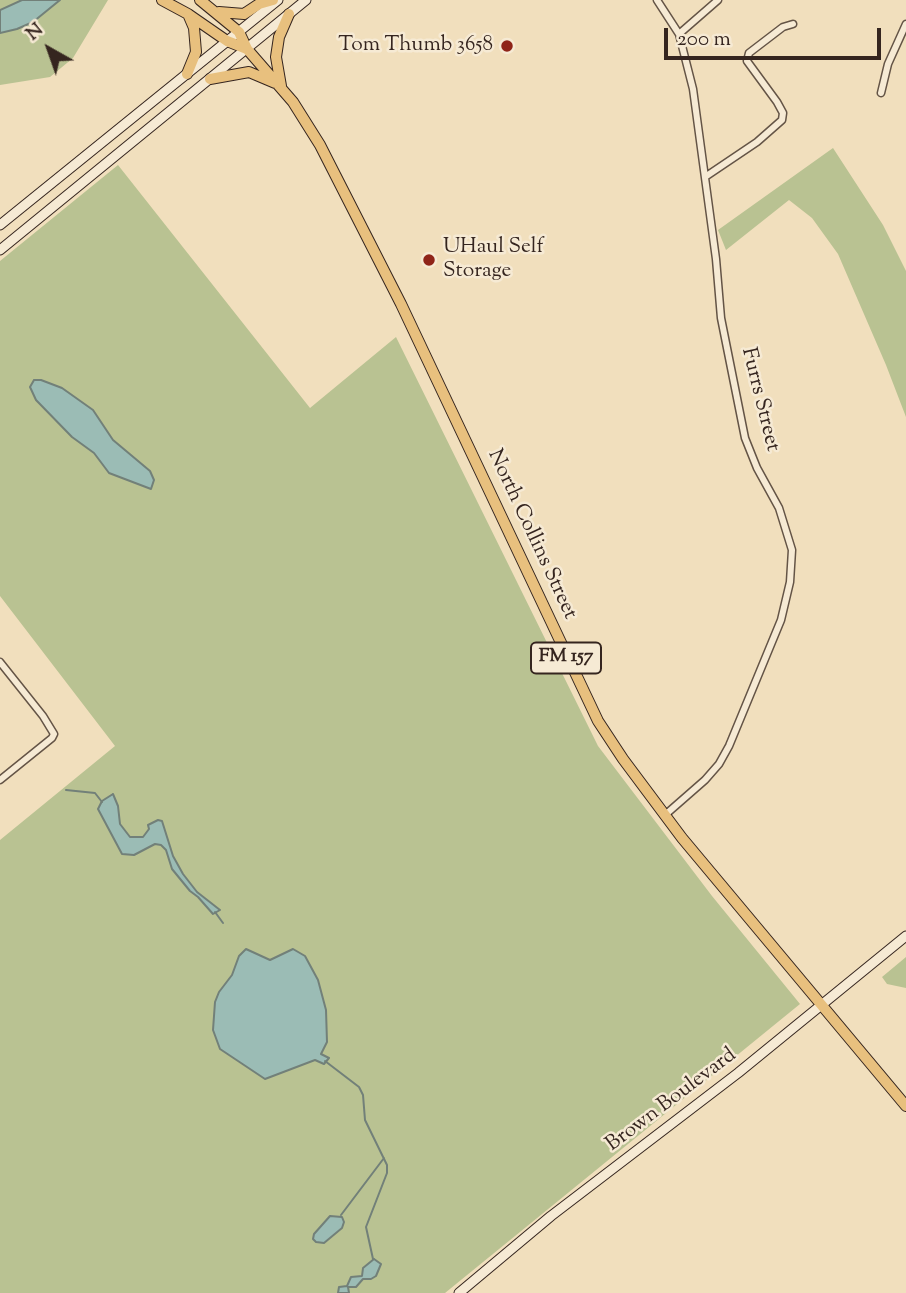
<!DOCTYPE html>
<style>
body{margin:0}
#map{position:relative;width:906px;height:1293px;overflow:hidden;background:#f1dfbd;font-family:"Sorts Mill Goudy",serif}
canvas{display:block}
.north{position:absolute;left:14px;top:14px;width:70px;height:70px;-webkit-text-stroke:5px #f6ead4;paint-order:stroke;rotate:320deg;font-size:19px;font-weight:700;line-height:28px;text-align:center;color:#35251f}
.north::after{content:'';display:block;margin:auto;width:24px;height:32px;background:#35251f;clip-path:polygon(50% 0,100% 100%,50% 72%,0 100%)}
.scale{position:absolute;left:664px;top:28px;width:217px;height:32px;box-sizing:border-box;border:4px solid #35251f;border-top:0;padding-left:9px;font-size:21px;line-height:24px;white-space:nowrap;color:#35251f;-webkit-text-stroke:5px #f6ead4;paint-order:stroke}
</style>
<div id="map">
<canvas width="906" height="1293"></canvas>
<div class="north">N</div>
<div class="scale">200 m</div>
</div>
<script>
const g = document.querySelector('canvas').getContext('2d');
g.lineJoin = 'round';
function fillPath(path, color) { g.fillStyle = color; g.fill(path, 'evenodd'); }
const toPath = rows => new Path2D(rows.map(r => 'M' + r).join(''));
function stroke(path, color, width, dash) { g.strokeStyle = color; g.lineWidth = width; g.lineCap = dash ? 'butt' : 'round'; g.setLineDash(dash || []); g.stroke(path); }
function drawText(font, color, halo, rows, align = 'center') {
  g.font = font + ' "Sorts Mill Goudy",serif'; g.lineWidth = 5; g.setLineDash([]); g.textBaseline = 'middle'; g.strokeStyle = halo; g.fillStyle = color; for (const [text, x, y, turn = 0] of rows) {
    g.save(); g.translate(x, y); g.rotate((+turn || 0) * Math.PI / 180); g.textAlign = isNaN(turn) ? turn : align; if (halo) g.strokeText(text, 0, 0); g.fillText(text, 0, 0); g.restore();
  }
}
const green = toPath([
 [0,0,108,0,73,58,50,77,0,85],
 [833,148,883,225,906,271,906,417,886,365,838,254,812,218,789,200,726,250,718,230],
 [118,165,310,408,396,337,598,746,712,896,800,1004,445,1293,0,1293,0,840,115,746,0,596,0,261],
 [906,957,906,988,887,984,882,977]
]);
const water = toPath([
 [22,0,60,0,33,22,17,29,0,33,0,10,22,0],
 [34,380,41,380,62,388,93,410,113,440,150,471,154,480,151,489,109,473,94,453,72,437,36,400,30,387,34,380],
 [113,794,118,806,120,824,130,837,143,837,149,829,148,825,158,820,162,821,173,856,183,874,197,892,220,910,213,914,198,897,190,891,172,869,166,850,161,845,155,844,134,855,122,854,98,809,102,801,113,794],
 [246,949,270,960,293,949,305,956,318,980,326,1010,327,1042,321,1054,329,1058,324,1064,315,1060,265,1079,220,1049,213,1030,215,1002,219,992,232,975,239,956,246,949],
 [330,1216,342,1217,344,1222,342,1228,324,1243,316,1242,313,1239,314,1234,330,1216],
 [374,1259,381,1264,376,1276,371,1279,363,1279,356,1287,348,1287,349,1293,338,1293,339,1287,347,1286,351,1277,362,1276,363,1268,374,1259]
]);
const stream = toPath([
 [66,790,95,793,102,802],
 [215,912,223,923],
 [325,1061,359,1087,363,1095,365,1120,387,1165,387,1173,366,1227,373,1259],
 [341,1215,384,1158]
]);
const street = toPath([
 [657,0,679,34,693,89,716,259,721,318,745,438,757,468,779,508,792,550,790,582,781,620,729,746,719,764,705,780,665,815],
 [679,34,718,0],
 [881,93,888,64,906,24],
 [705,177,757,142,782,120,783,113,777,102,747,61,749,53,783,27,793,24],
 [0,662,43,716,54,734,52,738,0,780]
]);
const secondary = toPath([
 [0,225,278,0],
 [0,250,306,0],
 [459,1293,551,1216,738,1073,906,936]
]);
const primary = toPath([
 [162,0,188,14,227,41,247,49],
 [200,0,239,32,247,49,293,102,320,145,401,304,598,721,623,759,682,838,906,1106],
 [219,12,244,14,259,4,273,0],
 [187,74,196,52,194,28,188,14],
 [210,79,249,72,275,83],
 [281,86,276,57,279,37,289,14]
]);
const markers = [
 [507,46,7,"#8f2418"],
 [429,260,7,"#8f2418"]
];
const shields = [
 [566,658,70]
];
const shieldNames = [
 ["FM 157",566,658]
];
const poiNames = [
 ["Tom Thumb 3658",493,46],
 ["UHaul Self",443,248,"left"],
 ["Storage",443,272,"left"]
];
const streetNames = [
 ["Furrs Street",759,400,76],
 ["North Collins Street",531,535,65],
 ["Brown Boulevard",672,1101,-37]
];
fillPath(green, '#b9c292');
fillPath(water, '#9bbcb5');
stroke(water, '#728079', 2);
stroke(stream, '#728079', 2);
stroke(street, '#645446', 9);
stroke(secondary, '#35251f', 11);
stroke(primary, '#35251f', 12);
stroke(street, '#f6ead4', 6);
stroke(secondary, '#f6ead4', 9);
stroke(primary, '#e8c07e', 10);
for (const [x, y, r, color] of markers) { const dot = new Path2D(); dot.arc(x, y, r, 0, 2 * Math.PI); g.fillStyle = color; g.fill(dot); stroke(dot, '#f6ead4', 2.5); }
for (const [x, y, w] of shields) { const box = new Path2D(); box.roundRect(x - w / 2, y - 15.5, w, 31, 5); g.fillStyle = '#f6ead4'; g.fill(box); stroke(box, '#35251f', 2); }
drawText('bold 19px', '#35251f', null, shieldNames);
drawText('21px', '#35251f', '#f6ead4', poiNames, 'right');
drawText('21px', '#35251f', '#f6ead4', streetNames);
</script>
